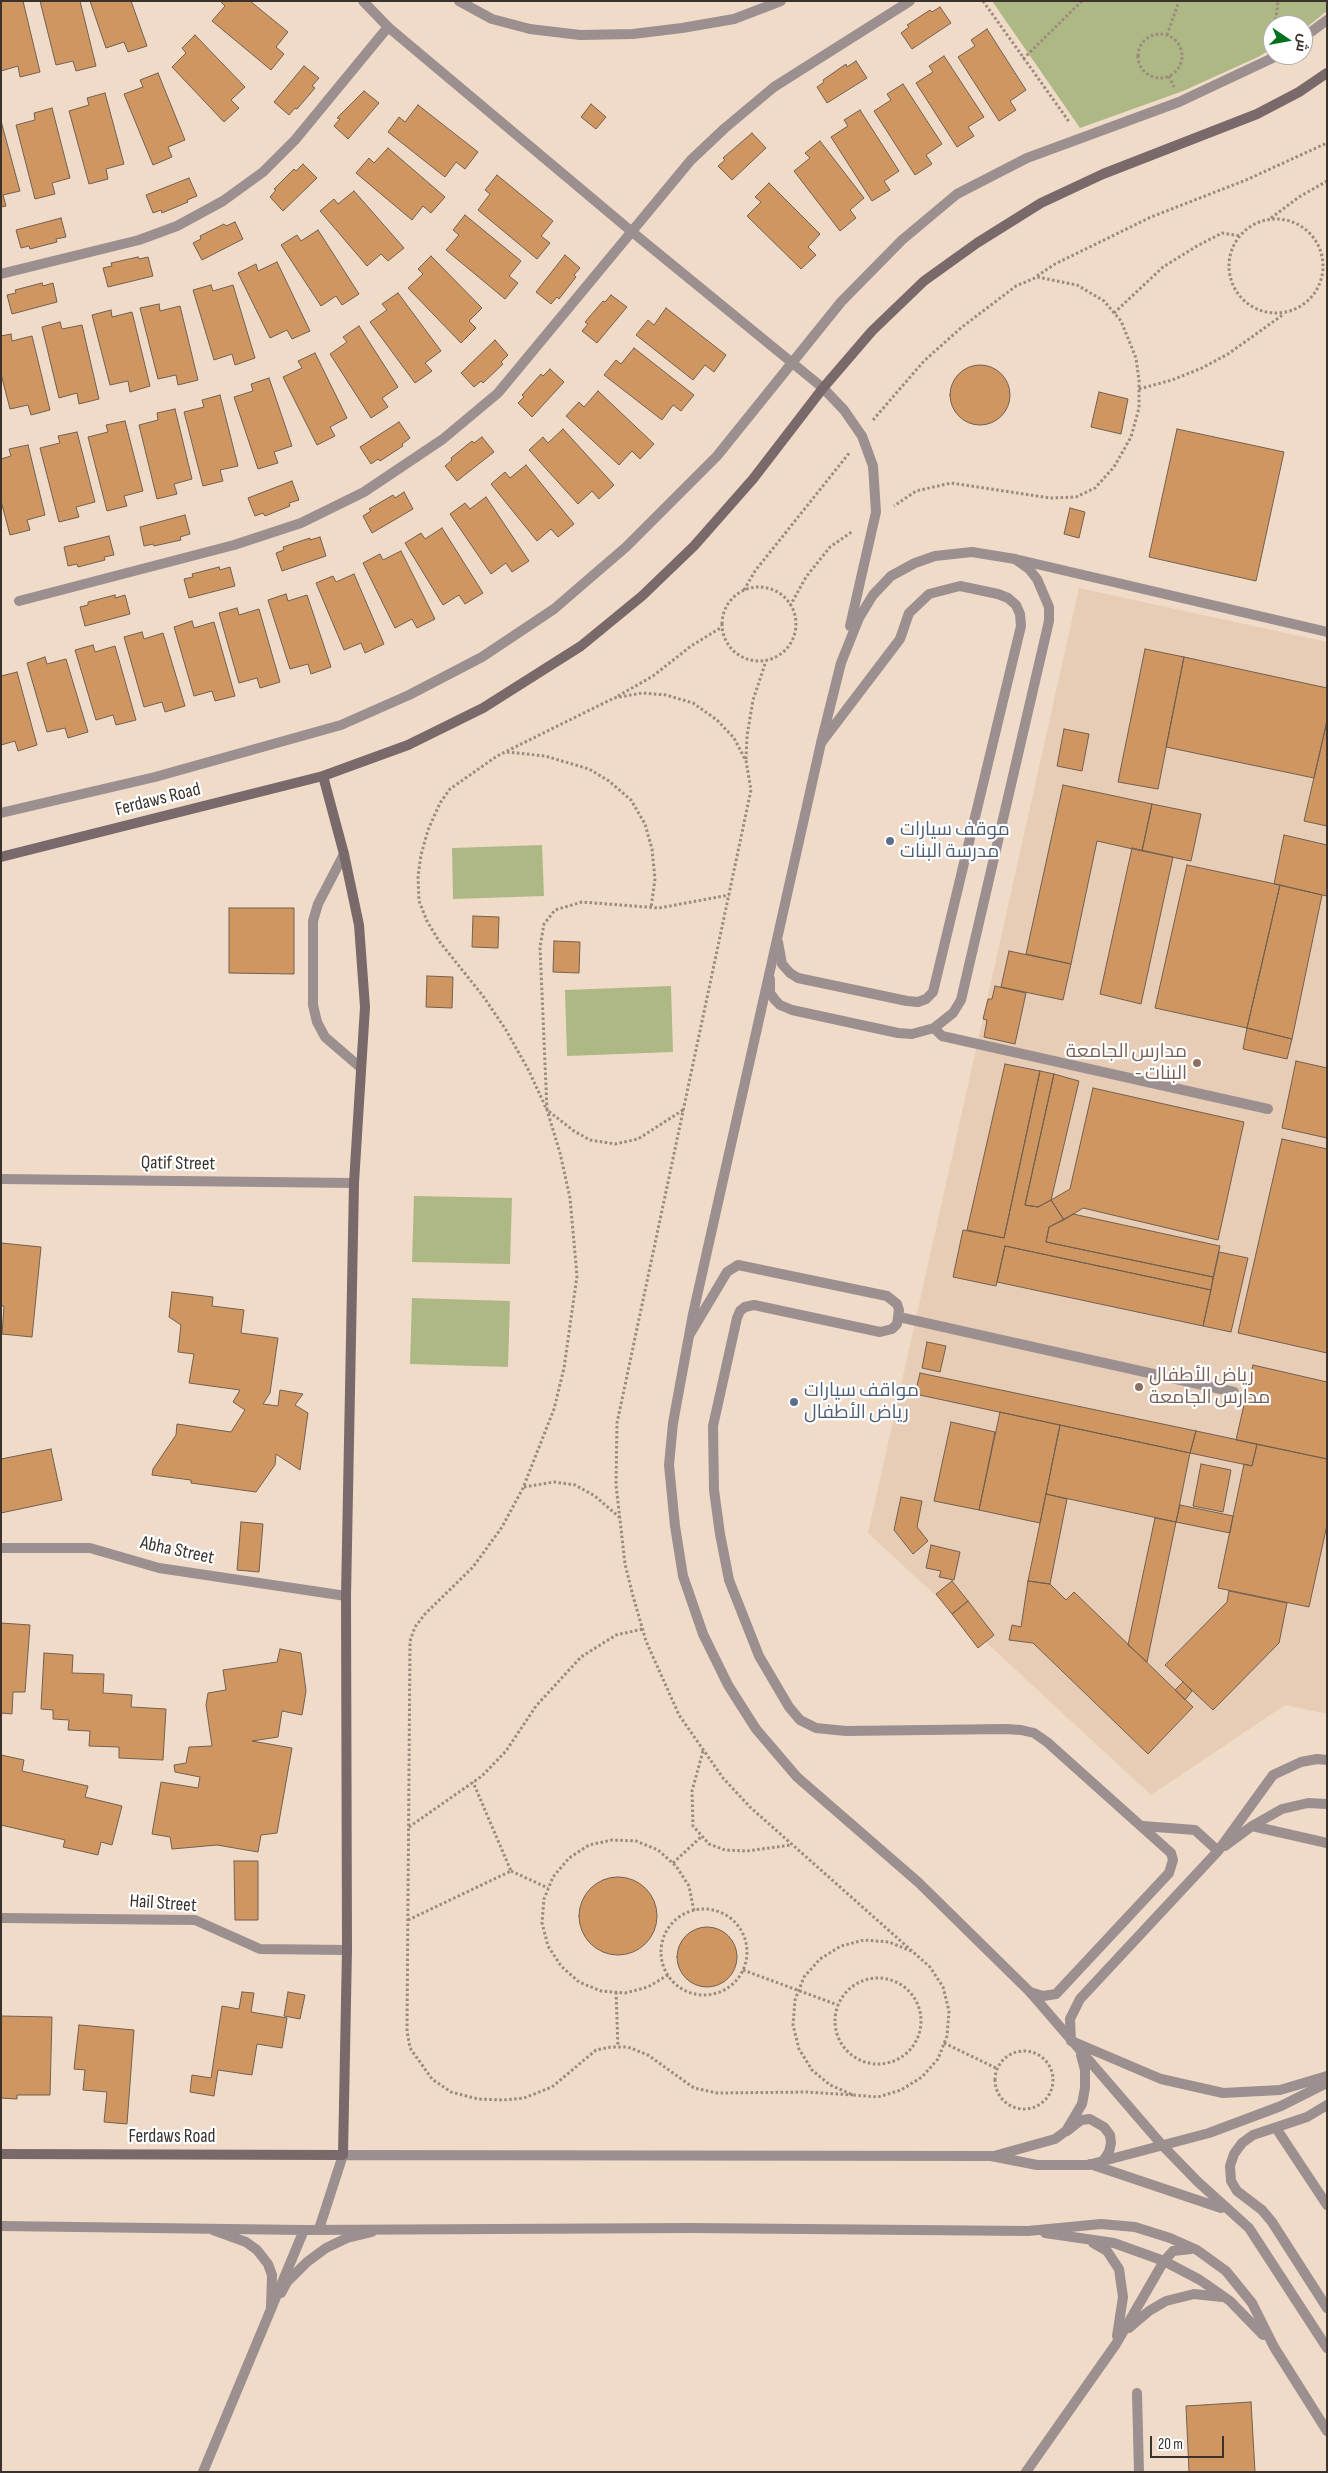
<!DOCTYPE html>
<meta charset="utf-8">
<style>
body{margin:0}
#map{position:relative;width:1328px;height:2473px;overflow:hidden;background:#f0dbc9;font-family:"Sofia Sans Condensed",Cairo,sans-serif}
canvas{display:block}
.frame{position:absolute;inset:0;border:2px solid #3a322b;pointer-events:none}
.north{position:absolute;left:1263px;top:15px;width:50px;height:50px;box-sizing:border-box;background:#fff;border:1px solid #b0adaa;border-radius:50%;rotate:102deg;font-size:14px;font-weight:700;line-height:20px;text-align:center;color:#3a322b}
.north::after{content:'';display:block;margin:auto;width:18px;height:22px;background:#017021;clip-path:polygon(50% 0,100% 100%,50% 72%,0 100%)}
.scale{position:absolute;left:1150px;top:2436px;width:74px;height:22px;box-sizing:border-box;border:2px solid #3a322b;border-top:0;padding-left:6px;font-size:15px;line-height:18px;white-space:nowrap;color:#3a322b;-webkit-text-stroke:4px #fff;paint-order:stroke}
</style>
<div id="map">
<canvas width="1328" height="2473"></canvas>
<div class="frame"></div>
<div class="north">ش</div>
<div class="scale">20 m</div>
</div>
<script>
const g = document.querySelector('canvas').getContext('2d');
g.lineJoin = 'round';
function fillPath(path, color) { g.fillStyle = color; g.fill(path, 'evenodd'); }
const toPath = rows => new Path2D(rows.map(r => 'M' + r).join(''));
function stroke(path, color, width, dash) { g.strokeStyle = color; g.lineWidth = width; g.lineCap = dash ? 'butt' : 'round'; g.setLineDash(dash || []); g.stroke(path); }
function drawText(font, color, halo, rows, align = 'center') {
  g.font = font + ' "Sofia Sans Condensed",Cairo,sans-serif'; g.lineWidth = 4.5; g.setLineDash([]); g.textBaseline = 'middle'; g.strokeStyle = halo; g.fillStyle = color; for (const [text, x, y, turn = 0] of rows) {
    g.save(); g.translate(x, y); g.rotate((+turn || 0) * Math.PI / 180); g.textAlign = isNaN(turn) ? turn : align; if (halo) g.strokeText(text, 0, 0); g.fillText(text, 0, 0); g.restore();
  }
}
const built = toPath([
 [1079,588,1327,642,1327,1714,1285,1705,1151,1795,868,1533]
]);
const green = toPath([
 [992,1,1327,1,1327,11,1303,30,1303,25,1273,25,1273,48,1258,57,1183,91,1080,128],
 [542,845,544,896,453,899,452,848],
 [671,986,673,1052,567,1056,565,990],
 [414,1196,512,1198,510,1264,412,1262],
 [412,1298,510,1301,508,1367,410,1364]
]);
const building = toPath([
 [1,1,23,1,40,72,20,77,18,66,1,71,1,1],
 [40,1,80,1,96,66,76,71,73,61,56,65,40,1],
 [90,1,131,1,147,46,128,52,124,42,106,48,90,1],
 [220,1,250,1,288,32,276,47,284,54,271,70,212,21,225,6,220,1],
 [940,7,951,23,912,49,901,33,909,27,907,25,930,10,932,12,940,7],
 [987,29,1026,90,1010,101,1016,110,999,121,958,57,975,46,971,40,987,29],
 [195,35,245,87,231,100,239,108,224,122,172,67,186,53,182,48,195,35],
 [944,56,984,117,968,127,974,136,957,147,916,83,933,72,929,66,944,56],
 [856,61,867,78,827,103,817,87,824,82,823,80,846,64,847,67,856,61],
 [304,66,319,78,312,86,315,88,297,109,295,108,289,115,274,102,304,66],
 [158,73,185,140,168,147,172,157,153,165,124,94,143,87,140,80,158,73],
 [903,84,942,144,926,155,932,164,915,175,874,111,891,100,887,94,903,84],
 [364,91,379,103,348,139,334,126,340,119,337,118,364,91],
 [105,93,124,164,106,169,108,179,89,184,69,111,89,105,87,98,105,93],
 [591,104,606,117,596,129,581,117,591,104],
 [418,105,478,152,465,169,456,162,445,177,388,132,399,117,405,122,418,105],
 [52,108,70,178,52,183,55,194,35,199,16,125,35,120,34,113,52,108],
 [860,110,899,171,884,181,890,190,872,201,831,137,848,126,844,120,860,110],
 [1,121,20,191,3,195,6,206,1,207,1,121],
 [752,133,766,148,732,180,718,166,725,160,723,158,752,133],
 [820,141,864,198,850,210,856,218,840,231,794,171,810,158,805,153,820,141],
 [388,148,445,197,431,213,423,206,412,220,356,173,369,158,374,163,388,148],
 [303,164,317,178,283,211,270,197,276,190,274,189,294,169,296,171,303,164],
 [497,175,553,221,541,236,550,243,537,259,478,210,490,194,485,190,497,175],
 [189,178,197,196,187,200,188,202,162,213,161,210,153,213,146,195,189,178],
 [769,183,820,234,808,247,816,255,801,269,747,216,761,202,755,197,769,183],
 [354,191,404,248,388,261,381,254,367,266,320,211,334,199,338,204,354,191],
 [465,215,521,261,509,276,518,283,505,299,446,250,459,235,453,230,465,215],
 [61,218,66,237,56,239,57,242,30,249,29,246,21,248,16,230,61,218],
 [235,222,243,239,202,260,193,243,201,239,200,236,224,224,226,226,235,222],
 [318,230,359,294,342,305,336,296,321,306,281,245,297,235,301,241,318,230],
 [565,255,580,268,574,275,576,277,559,299,557,297,551,304,536,292,565,255],
 [431,256,482,308,469,321,476,328,461,343,408,288,423,274,418,269,431,256],
 [138,257,139,259,148,257,153,276,108,287,103,268,112,266,111,263,138,257],
 [277,262,310,331,292,339,287,330,270,338,238,273,256,264,258,271,277,262],
 [42,283,43,286,53,283,57,302,12,314,7,295,16,293,15,290,42,283],
 [211,285,213,291,233,285,255,358,235,365,232,354,214,360,193,290,211,285],
 [398,293,441,351,425,363,432,371,415,383,370,322,387,310,382,304,398,293],
 [611,295,627,307,597,343,582,331,588,324,585,322,603,301,605,302,611,295],
 [159,304,160,311,180,306,198,380,178,385,176,375,158,379,140,308,159,304],
 [666,308,726,355,714,372,705,365,693,380,636,335,648,320,654,325,666,308],
 [111,310,112,317,132,312,150,386,130,392,128,381,110,385,92,315,111,310],
 [60,322,62,329,82,325,99,399,79,404,77,393,59,398,42,327,60,322],
 [359,326,398,387,382,398,388,407,371,418,330,354,347,342,343,337,359,326],
 [11,334,12,341,32,336,50,410,31,415,28,405,10,409,1,374,1,336,11,334],
 [495,340,508,355,501,362,503,364,483,383,481,381,474,387,461,373,495,340],
 [634,348,694,395,681,411,673,405,662,420,604,375,616,360,621,364,634,348],
 [315,353,347,418,330,427,335,436,317,445,283,377,302,368,298,361,315,353],
 '950 395a30 30 0 1 1 60 0a30 30 0 1 1-60 0Z',
 [550,369,564,382,532,417,518,403,524,397,522,395,541,374,543,376,550,369],
 [269,378,292,446,274,452,278,463,258,469,234,397,253,391,251,384,269,378],
 [598,391,654,444,640,459,632,451,619,465,566,416,579,402,584,407,598,391],
 [1099,392,1128,399,1121,434,1091,427,1099,392],
 [220,395,238,466,220,470,223,481,203,486,184,412,204,407,202,400,220,395],
 [175,409,192,479,174,484,177,494,157,499,139,425,158,420,157,413,175,409],
 [125,421,143,491,124,496,127,506,107,511,88,437,108,432,106,425,125,421],
 [399,422,410,438,402,444,403,446,380,461,378,459,371,464,360,447,399,422],
 [563,429,614,485,599,499,592,491,578,504,529,450,543,437,548,443,563,429],
 [1177,429,1284,452,1256,581,1149,557,1177,429],
 [77,432,95,502,76,507,79,517,59,522,40,448,60,443,58,436,77,432],
 [482,437,494,452,457,481,445,466,452,460,451,458,472,441,474,443,482,437],
 [28,445,45,515,27,520,30,530,10,535,1,501,1,459,11,456,9,449,28,445],
 [526,465,574,524,558,537,551,529,537,541,491,484,505,472,510,478,526,465],
 [292,481,299,500,289,503,290,506,265,516,263,513,255,516,248,498,292,481],
 [404,492,413,509,372,533,363,516,371,511,369,509,393,495,395,498,404,492],
 [486,497,529,561,512,572,506,563,491,574,450,514,465,503,470,509,486,497],
 [1070,508,1085,512,1079,538,1064,534,1070,508],
 [185,515,190,534,180,537,181,540,154,546,153,544,144,546,140,527,185,515],
 [442,528,483,593,465,604,459,595,443,605,405,543,421,533,425,539,442,528],
 [109,536,114,555,104,557,105,560,78,567,77,564,68,566,64,547,109,536],
 [320,537,326,556,282,571,276,553,284,550,283,547,310,538,310,540,320,537],
 [401,551,435,619,417,628,412,619,395,628,363,563,380,554,383,560,401,551],
 [219,567,220,570,230,567,235,586,189,598,184,579,193,577,192,574,219,567],
 [354,574,384,644,365,653,361,643,344,650,316,583,333,576,336,582,354,574],
 [286,594,288,601,307,595,331,667,311,674,308,664,290,669,268,600,286,594],
 [115,595,115,598,125,595,130,614,85,626,80,607,88,605,88,602,115,595],
 [237,608,239,615,259,609,280,682,260,688,257,678,239,683,219,613,237,608],
 [192,621,194,628,214,622,235,696,215,701,212,691,194,696,174,627,192,621],
 [142,632,144,639,163,633,185,706,165,712,162,702,144,707,124,637,142,632],
 [93,645,95,652,115,646,136,720,116,725,113,715,96,720,75,650,93,645],
 [1145,649,1184,657,1158,789,1118,782,1145,649],
 [45,657,47,664,66,659,88,732,68,738,65,728,47,732,27,663,45,657],
 [1184,657,1327,688,1327,721,1314,778,1166,747,1184,657],
 [17,672,37,745,18,751,15,741,1,745,1,676,17,672],
 [1327,721,1327,826,1304,821,1327,721],
 [1064,729,1089,734,1082,771,1057,766,1064,729],
 [1063,785,1152,804,1142,851,1097,841,1071,964,1026,954,1063,785],
 [1152,804,1201,814,1191,861,1142,851,1152,804],
 [1284,835,1327,845,1327,896,1274,884,1284,835],
 [1132,848,1173,857,1141,1004,1100,994,1132,848],
 [1187,865,1280,885,1247,1028,1155,1008,1187,865],
 [1280,885,1322,895,1292,1039,1247,1028,1280,885],
 [229,908,294,908,294,974,229,973,229,908],
 [473,916,499,917,498,948,472,947,473,916],
 [554,941,580,942,579,973,553,972,554,941],
 [1009,951,1071,964,1063,1000,1001,987,1009,951],
 [427,976,453,977,452,1008,426,1007,427,976],
 [995,986,1026,993,1015,1044,984,1037,987,1020,983,1019,988,999,992,999,995,986],
 [1247,1028,1292,1039,1287,1059,1243,1049,1247,1028],
 [1296,1061,1327,1068,1327,1138,1282,1128,1296,1061],
 [1005,1064,1040,1071,1004,1238,967,1230,1005,1064],
 [1040,1071,1054,1074,1025,1205,1038,1207,1051,1200,1064,1220,1049,1227,1046,1242,1213,1277,1211,1290,1005,1246,996,1286,953,1277,963,1230,1004,1238,1040,1071],
 [1054,1074,1079,1081,1051,1200,1038,1207,1025,1205,1054,1074],
 [1093,1088,1244,1122,1218,1240,1083,1208,1064,1220,1051,1200,1070,1189,1093,1088],
 [1282,1139,1327,1149,1327,1353,1238,1333,1282,1139],
 [1073,1214,1220,1246,1213,1277,1046,1242,1049,1227,1073,1214],
 [1,1243,41,1247,32,1337,2,1334,4,1306,1,1306,1,1243],
 [1005,1246,1211,1290,1203,1326,997,1282,1005,1246],
 [1219,1252,1248,1258,1231,1332,1203,1326,1219,1252],
 [172,1292,213,1297,212,1306,244,1310,241,1333,278,1338,270,1393,263,1404,278,1406,280,1390,303,1394,295,1405,308,1413,300,1470,276,1454,275,1465,256,1492,191,1483,191,1480,152,1475,153,1469,176,1435,177,1424,231,1432,245,1410,233,1402,240,1390,189,1383,194,1354,178,1352,181,1325,169,1317,172,1292],
 [927,1342,946,1346,940,1372,922,1368,927,1342],
 [1253,1365,1327,1382,1327,1459,1236,1440,1253,1365],
 [920,1373,1196,1431,1190,1453,915,1394,920,1373],
 [1000,1412,1060,1425,1040,1523,979,1510,1000,1412],
 [951,1422,995,1432,979,1510,934,1501,951,1422],
 [1060,1425,1190,1453,1176,1522,1046,1494,1060,1425],
 [1196,1431,1257,1444,1252,1466,1190,1453,1196,1431],
 [1257,1444,1327,1459,1327,1525,1309,1607,1218,1588,1244,1464,1252,1466,1257,1444],
 [51,1449,62,1500,1,1513,1,1459,51,1449],
 [1201,1464,1231,1470,1223,1512,1193,1506,1201,1464],
 [1046,1494,1067,1499,1050,1584,1028,1581,1046,1494],
 [901,1497,922,1501,917,1527,928,1541,913,1554,894,1530,901,1497],
 [1180,1505,1233,1516,1230,1533,1176,1522,1180,1505],
 [1155,1518,1176,1522,1147,1662,1128,1645,1155,1518],
 [241,1522,263,1524,259,1572,237,1570,241,1522],
 [931,1545,960,1552,954,1580,939,1577,941,1571,926,1568,931,1545],
 [952,1581,968,1601,952,1614,936,1594,952,1581],
 [1028,1581,1050,1584,1066,1600,1074,1592,1193,1707,1148,1754,1033,1643,1009,1640,1012,1625,1021,1627,1028,1581],
 [1229,1591,1287,1603,1279,1643,1213,1710,1165,1665,1227,1602,1229,1591],
 [968,1601,994,1635,978,1648,952,1614,968,1601],
 [1,1623,30,1625,25,1692,13,1692,12,1714,1,1713,1,1623],
 [280,1649,301,1653,306,1691,302,1715,282,1711,278,1737,252,1741,292,1748,277,1833,261,1835,258,1852,217,1845,172,1849,170,1837,152,1834,161,1782,198,1788,200,1777,175,1772,174,1765,186,1763,189,1747,212,1746,206,1705,208,1693,226,1690,223,1670,277,1662,280,1649],
 [44,1653,73,1655,72,1673,104,1674,103,1693,132,1695,131,1707,166,1709,163,1760,119,1758,119,1747,89,1746,90,1731,68,1730,69,1720,53,1719,53,1710,41,1709,44,1653],
 [1183,1682,1192,1691,1185,1700,1175,1690,1183,1682],
 [1,1755,24,1760,22,1771,88,1786,85,1797,122,1806,112,1845,101,1842,98,1855,63,1847,65,1840,1,1825,1,1755],
 [234,1861,258,1861,258,1920,235,1920,234,1861],
 '579 1916a39 39 0 1 1 78 0a39 39 0 1 1-78 0Z',
 '677 1957a30 30 0 1 1 60 0a30 30 0 1 1-60 0Z',
 [242,1992,254,1993,251,2012,287,2018,282,2048,257,2044,252,2075,218,2070,214,2096,190,2092,192,2075,211,2078,222,2006,239,2009,242,1992],
 [288,1992,305,1995,300,2019,284,2016,288,1992],
 [1,2016,52,2017,50,2095,17,2095,17,2099,1,2098,1,2016],
 [79,2025,134,2030,127,2124,104,2122,107,2092,83,2090,85,2070,74,2069,79,2025],
 [1251,2402,1255,2472,1189,2472,1186,2406,1251,2402]
]);
const path = toPath([
 [983,1,1070,123],
 [1275,25,1278,1],
 '1138 56a22 22 0 1 1 44 0a22 22 0 1 1-44 0Z',
 [1167,35,1179,1],
 [1023,59,1082,1],
 [1169,76,1174,87],
 [1271,218,1299,197,1327,181],
 '1229 266a47 47 0 1 1 94 0a47 47 0 1 1-94 0Z',
 [1037,276,1055,264,1151,217,1246,180,1327,143],
 [1114,313,1163,267,1197,246,1222,233,1240,236],
 [1139,389,1172,380,1202,368,1228,354,1284,314],
 [873,420,924,361,962,327,1016,286,1037,277,1077,285,1104,301,1121,321,1136,358,1139,380,1139,408,1131,437,1114,467,1095,488,1076,497,1050,498,951,483,916,491,894,506],
 '722 624a37 37 0 1 1 74 0a37 37 0 1 1-74 0Z',
 [744,590,755,571,850,452],
 [790,606,806,577,830,547,853,531],
 [618,696,653,676,691,646,722,627],
 [507,752,545,756,589,769,609,781,631,800,645,824,652,849,655,879,651,908],
 [746,759,747,736,753,700,766,661],
 [683,1110,638,1139,615,1144,590,1140,574,1131,547,1110,540,947,544,924,555,910,582,902,659,908,729,895],
 [524,1487,554,1482,575,1485,595,1496,619,1517],
 [703,1751,692,1791,693,1826,709,1844,725,1850,747,1851,791,1845],
 [409,1827,482,1776,506,1751,536,1706,581,1657,616,1635,643,1629],
 [673,1863,702,1836],
 [511,1871,548,1888],
 '661 1952a43 43 0 1 1 86 0a43 43 0 1 1-86 0Z',
 [408,1920,511,1871,473,1782],
 [743,1970,838,2005],
 [668,1975,648,1987,625,1993,601,1991,579,1982,561,1966,548,1946,542,1923,544,1899,553,1877,569,1858,589,1845,612,1840,636,1841,658,1850,676,1866,689,1886,694,1911],
 '835 2021a43 43 0 1 1 86 0a43 43 0 1 1-86 0Z',
 [616,1992,618,2047],
 [944,2043,998,2069],
 '995 2080a29 29 0 1 1 58 0a29 29 0 1 1-58 0Z',
 [853,2095,807,2092,717,2093,694,2088,648,2055,628,2047,611,2047,596,2050,552,2087,524,2098,503,2100,478,2099,451,2092,432,2079,410,2048,407,2031,410,1641,415,1627,425,1614,473,1567,502,1527,523,1488,554,1409,564,1368,577,1276,570,1198,560,1153,547,1110,529,1071,506,1030,483,996,439,941,427,921,419,901,418,876,421,855,428,830,440,803,450,789,497,756,614,698,642,693,666,695,693,703,717,720,734,738,746,761,751,790,617,1423,616,1485,625,1564,633,1596,646,1641,679,1715,723,1778,750,1807,930,1967,943,1987,949,2011,947,2036,938,2059,922,2077,901,2090,878,2097,853,2095,830,2085,812,2070,799,2049,793,2025,795,2000,804,1977,820,1959,841,1946,864,1940,889,1942,911,1951]
]);
const lane = toPath([
 [459,1,492,19,530,29,580,35,633,34,682,28,734,19,781,1],
 [1,274,139,240,177,226,223,201,263,172,295,140,388,27],
 [19,601,234,545,301,523,364,492,443,439,498,393,691,160,725,128,774,87,910,1],
 [344,854,318,904,313,921,313,1005,317,1022,325,1037,361,1068],
 [778,942,782,964,790,973,798,978,907,1001,918,1002,926,999,933,992,1021,626,1020,614,1016,605,1008,598,998,594,960,586,929,594,909,613,900,639,821,743],
 [770,979,770,993,775,1000,780,1005,792,1010,898,1033,912,1034,934,1028,953,1013,961,1000,1049,621,1049,607,1037,579,1029,569,1015,559],
 [934,1028,942,1036,1268,1109],
 [1,1179,354,1183],
 [899,1317,1234,1392],
 [690,1334,727,1272,738,1265,887,1296,897,1304,899,1310,897,1324,892,1329,880,1332,754,1305,745,1307,740,1311,737,1318,713,1426,714,1490,720,1534,729,1580,759,1656,789,1707,800,1720,816,1728,846,1731,1006,1729,1021,1730,1034,1733,1047,1742,1171,1853,1173,1860,1169,1873,1056,1994,1043,1996,1030,1992],
 [1143,1826,1195,1830,1218,1851],
 [1252,1826,1327,1843],
 [1225,1846,1252,1826,1282,1809,1308,1803,1327,1804],
 [1071,2041,1070,2019,1080,1999,1218,1851,1273,1775,1301,1762,1317,1759,1327,1760],
 [1276,2128,1327,2205],
 [1067,2131,1081,2120,1090,2119,1104,2127,1110,2135,1111,2143,1109,2152,1103,2161],
 [1162,2145,1198,2182,1249,2228,1327,2348],
 [1090,2164,1221,2208],
 [213,2230,246,2242,257,2250,268,2264,272,2275,271,2307],
 [281,2293,287,2282,307,2262,326,2248,347,2238,372,2232],
 [1137,2393,1139,2472]
]);
const street = toPath([
 [363,1,388,27,631,231,823,388,844,410,862,436,873,466,876,512,850,626],
 [1303,38,1327,20],
 [1,813,155,777,341,725,409,695,482,657,554,609,626,547,717,456,841,302,902,240,957,194,1027,158,1179,102,1279,55],
 [1,1548,90,1548,159,1568,346,1596],
 [1,1918,195,1920,260,1949,347,1950],
 [1074,2042,1161,2079,1223,2093,1280,2090,1327,2076],
 [1327,2105,1307,2117,1253,2135,1242,2143,1234,2154,1230,2166,1231,2181,1237,2191,1262,2210,1272,2222,1327,2308],
 [1162,2145,1030,1992,918,1882,797,1777,756,1729,728,1685,703,1634,683,1576,675,1526,669,1465,673,1423,693,1314,821,743,841,663,859,618,873,595,891,576,915,563,935,556,972,552,1015,559,1327,632],
 [994,2156,1055,2139,1066,2131,1082,2104,1085,2088,1085,2070,1081,2055],
 [1,2226,304,2230,691,2228,1028,2231,1101,2224,1135,2227,1170,2238,1197,2250,1226,2271,1252,2303,1274,2347,1327,2431],
 [319,2229,343,2155,991,2156,1037,2165,1088,2165,1209,2133,1281,2106,1327,2083],
 [1045,2233,1114,2243,1164,2261,1200,2280,1230,2301,1263,2335],
 [1093,2243,1107,2251,1119,2269,1123,2297,1117,2336],
 [1129,2328,1149,2311,1166,2301,1194,2294,1222,2297],
 [203,2472,304,2230],
 [1026,2472,1116,2344,1164,2261,1173,2251,1191,2249]
]);
const secondary = toPath([
 [1,857,323,776],
 [1,2154,343,2155,347,1950,346,1596,354,1183,365,1007,359,925,344,854,323,776,408,745,483,708,581,646,642,596,694,546,753,479,823,388,872,331,924,281,977,243,1041,203,1103,174,1257,114,1299,92,1327,73]
]);
const markers = [
 [890,841,5,"#5c6f8a"],
 [1197,1063,5,"#8d6e63"],
 [1139,1387,5,"#8d6e63"],
 [794,1402,5,"#5c6f8a"]
];
const streetNames = [
 ["Ferdaws Road",158,800,-14],
 ["Qatif Street",178,1164,1],
 ["Abha Street",177,1551,12],
 ["Hail Street",163,1904,4],
 ["Ferdaws Road",172,2137]
];
const serviceNames = [
 ["موقف سيارات",900,830],
 ["مدرسة البنات",900,852],
 ["مواقف سيارات",804,1391],
 ["رياض الأطفال",804,1413]
];
const educationNames = [
 ["مدارس الجامعة",1187,1052],
 ["- البنات",1187,1074],
 ["رياض الأطفال",1149,1376,"left"],
 ["مدارس الجامعة",1149,1398,"left"]
];
fillPath(built, '#e7cdb6');
fillPath(green, '#aeb885');
fillPath(building, '#d09662');
stroke(building, '#726050', 1);
stroke(path, '#9a8b7e', 3, [2.5, 2.5]);
stroke(lane, '#9b8f90', 10);
stroke(street, '#9b8f90', 10);
stroke(secondary, '#7a696a', 10);
for (const [x, y, r, color] of markers) { const dot = new Path2D(); dot.arc(x, y, r, 0, 2 * Math.PI); g.fillStyle = color; g.fill(dot); stroke(dot, '#fff', 2); }
drawText('19px', '#3a322b', '#fff', streetNames);
drawText('19px', '#4e5e75', '#fff', serviceNames, 'left');
drawText('19px', '#785e54', '#fff', educationNames, 'right');
</script>
